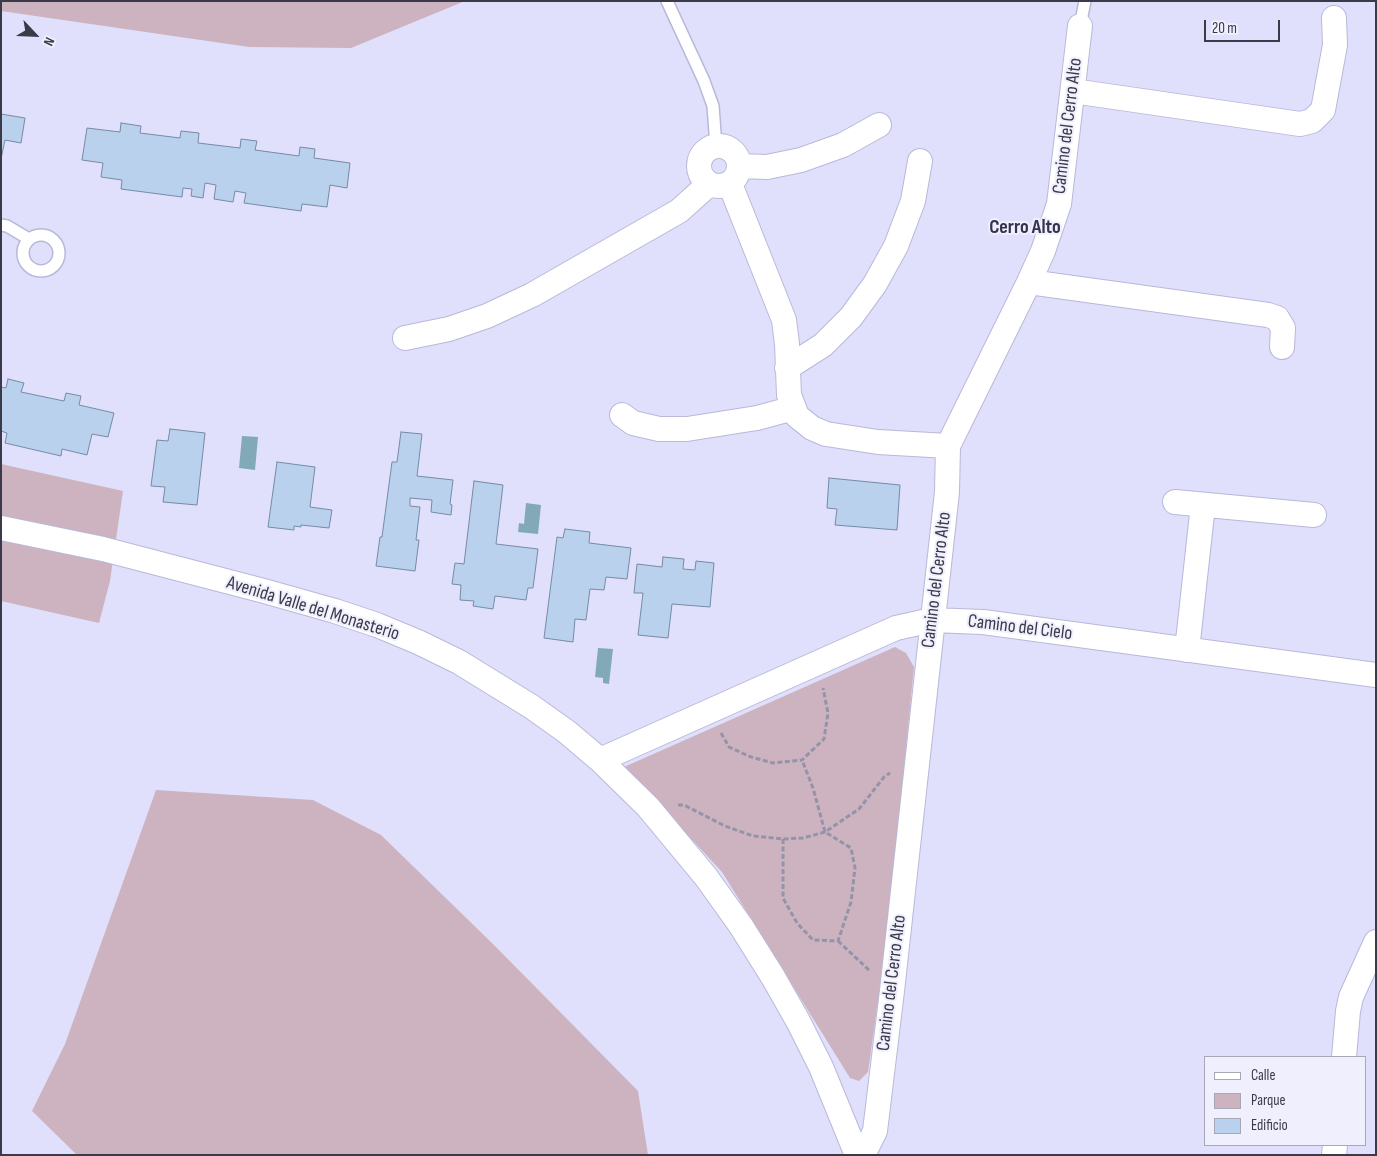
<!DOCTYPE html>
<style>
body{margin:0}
#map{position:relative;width:1377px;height:1156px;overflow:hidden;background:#e0e0fc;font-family:"Sofia Sans Condensed",sans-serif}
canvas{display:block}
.frame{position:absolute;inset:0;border:2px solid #3b3a48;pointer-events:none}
.legend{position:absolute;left:1204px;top:1056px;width:162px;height:90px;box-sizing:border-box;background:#efeffd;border:1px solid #a7a7b5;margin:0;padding:6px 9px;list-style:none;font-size:15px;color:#3b3a48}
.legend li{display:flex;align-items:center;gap:10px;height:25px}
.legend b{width:25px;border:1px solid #a7a7b5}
.north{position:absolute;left:10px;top:10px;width:50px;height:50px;-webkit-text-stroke:4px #efeffd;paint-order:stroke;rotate:115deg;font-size:14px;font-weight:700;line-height:20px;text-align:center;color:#3b3a48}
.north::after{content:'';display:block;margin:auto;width:18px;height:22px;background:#3b3a48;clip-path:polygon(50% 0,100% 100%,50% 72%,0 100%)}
.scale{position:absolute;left:1204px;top:20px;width:76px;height:22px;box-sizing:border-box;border:2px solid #3b3a48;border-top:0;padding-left:6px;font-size:15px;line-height:18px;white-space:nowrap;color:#3b3a48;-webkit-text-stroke:4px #efeffd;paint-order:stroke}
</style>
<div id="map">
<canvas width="1377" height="1156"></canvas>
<div class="frame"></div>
<ul class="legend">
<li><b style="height:6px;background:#fff"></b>Calle</li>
<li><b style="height:14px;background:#cdb3bf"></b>Parque</li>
<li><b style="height:14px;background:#bad1ee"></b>Edificio</li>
</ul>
<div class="north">N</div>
<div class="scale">20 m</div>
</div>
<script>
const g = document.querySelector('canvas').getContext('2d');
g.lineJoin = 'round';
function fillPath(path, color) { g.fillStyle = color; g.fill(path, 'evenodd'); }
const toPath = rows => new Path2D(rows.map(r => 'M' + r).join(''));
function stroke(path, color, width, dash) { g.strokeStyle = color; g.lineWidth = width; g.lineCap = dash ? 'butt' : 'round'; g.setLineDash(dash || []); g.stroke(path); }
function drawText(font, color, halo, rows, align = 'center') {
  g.font = font + ' "Sofia Sans Condensed",sans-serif'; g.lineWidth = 4; g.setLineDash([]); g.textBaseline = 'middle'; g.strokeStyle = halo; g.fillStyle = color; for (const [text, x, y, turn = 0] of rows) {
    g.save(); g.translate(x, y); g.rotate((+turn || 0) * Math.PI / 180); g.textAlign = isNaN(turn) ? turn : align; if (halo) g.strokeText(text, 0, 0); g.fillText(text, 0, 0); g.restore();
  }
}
const green = toPath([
 [1,1,465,1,351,48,249,47,1,11],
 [1,464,123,491,110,581,99,623,1,601],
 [895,647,906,653,914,667,888,930,868,1072,859,1081,850,1078,722,872,624,767],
 [156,790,313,800,381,835,494,945,638,1091,648,1155,77,1155,32,1111,65,1044]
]);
const water = toPath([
 [242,436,258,437,255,470,239,468],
 [526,503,541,505,538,534,518,532,519,523,524,524],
 [598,648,613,649,609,684,603,683,603,678,595,677]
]);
const building = toPath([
 [1,114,25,118,21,143,5,140,1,159,1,114],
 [121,123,141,126,140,133,180,138,181,131,199,133,198,143,240,148,241,139,257,141,255,150,299,156,300,147,315,149,314,158,350,163,347,188,330,185,327,207,302,204,301,211,244,203,246,193,235,191,233,202,214,199,216,185,205,183,203,198,191,196,192,189,183,188,182,197,121,189,122,180,101,177,103,163,82,160,87,128,120,132,121,123],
 [8,379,24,383,21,392,64,401,66,393,81,396,79,405,114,413,108,437,92,434,87,455,62,449,61,456,5,443,7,433,1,431,1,387,6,388,8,379],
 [170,429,205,433,197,505,163,502,165,487,151,486,157,440,168,441,170,429],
 [401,432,422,434,417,476,453,480,450,504,452,505,451,515,431,512,432,500,410,498,410,506,420,507,416,540,419,540,415,571,376,566,380,537,382,537,392,462,397,462,401,432],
 [277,462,315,467,310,507,332,510,329,528,301,525,301,527,294,526,294,530,268,527,277,462],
 [829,478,900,485,897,530,835,525,837,509,827,508,829,478],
 [474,481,503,485,496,544,538,549,533,588,528,588,526,600,495,596,493,609,473,606,474,601,460,600,461,585,452,584,455,563,464,564,474,481],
 [565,529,590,532,589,543,631,548,627,579,606,577,604,590,590,589,586,620,575,619,573,642,544,638,557,537,563,538,565,529],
 [663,557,684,559,683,569,695,570,696,561,714,563,710,607,672,604,668,638,638,635,643,593,634,593,637,564,662,567,663,557]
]);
const path = toPath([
 [721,733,729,747,751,757,773,763,802,760,824,739,828,713,823,688],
 [678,805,684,805,725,826,753,836,783,839,803,838,825,832,859,809,884,777,890,773],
 [783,839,783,898,797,923,813,940,838,941,851,902,855,868,851,848,825,832,813,788,802,760],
 [838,941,870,971]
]);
const lane = toPath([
 [667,1,704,81,713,106,716,146],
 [1080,26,1085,1],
 [1,225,7,226,29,239],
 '23 253a18 18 0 1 1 36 0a18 18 0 1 1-36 0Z'
]);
const street = toPath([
 [1073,91,1300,124,1312,121,1323,110,1335,45,1334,18],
 '699 166a20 20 0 1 1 40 0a20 20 0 1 1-40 0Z',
 [739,166,767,167,801,160,843,145,879,125],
 [730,184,784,320,787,344,789,395,797,416,812,428,826,434,878,442,948,446],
 [1029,282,1268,315,1277,318,1283,328,1282,347],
 [405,338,449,329,487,316,532,295,679,211,709,184],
 [787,368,823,345,851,317,875,284,896,246,913,201,920,161],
 [622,415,633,423,659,429,687,429,757,418,794,408],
 [1175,502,1314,515],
 [1,528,103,549,264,591,335,611,377,625,418,642,459,662,532,707,567,732,600,760,648,807,706,877,741,926,773,977,798,1021,821,1067,857,1155],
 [1187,650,1203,505],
 [600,760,896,628,932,620,983,622,1376,675],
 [1344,1057,1348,1011,1351,997,1376,942],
 [863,1155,875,1131,892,991,947,492,948,446,1029,282,1043,251,1059,204,1080,26],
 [1334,1155,1335,1145]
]);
const streetNames = [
 ["Camino del Cerro Alto",1068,126,-83],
 ["Camino del Cerro Alto",937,580,-83],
 ["Avenida Valle del Monasterio",313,609,17],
 ["Camino del Cielo",1020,628,7],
 ["Camino del Cerro Alto",892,983,-83]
];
const neighbourhoodNames = [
 ["Cerro Alto",1025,228]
];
fillPath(green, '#cdb3bf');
fillPath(water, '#82a9b8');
fillPath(building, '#bad1ee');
stroke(building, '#758aa4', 1);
stroke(lane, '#b8b8d9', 14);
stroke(street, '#b8b8d9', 26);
stroke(path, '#9493a9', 3, [5, 2.5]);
stroke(lane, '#fff', 11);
stroke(street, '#fff', 24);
drawText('19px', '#3b3a48', '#efeffd', streetNames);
drawText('bold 20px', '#35334e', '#efeffd', neighbourhoodNames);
</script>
